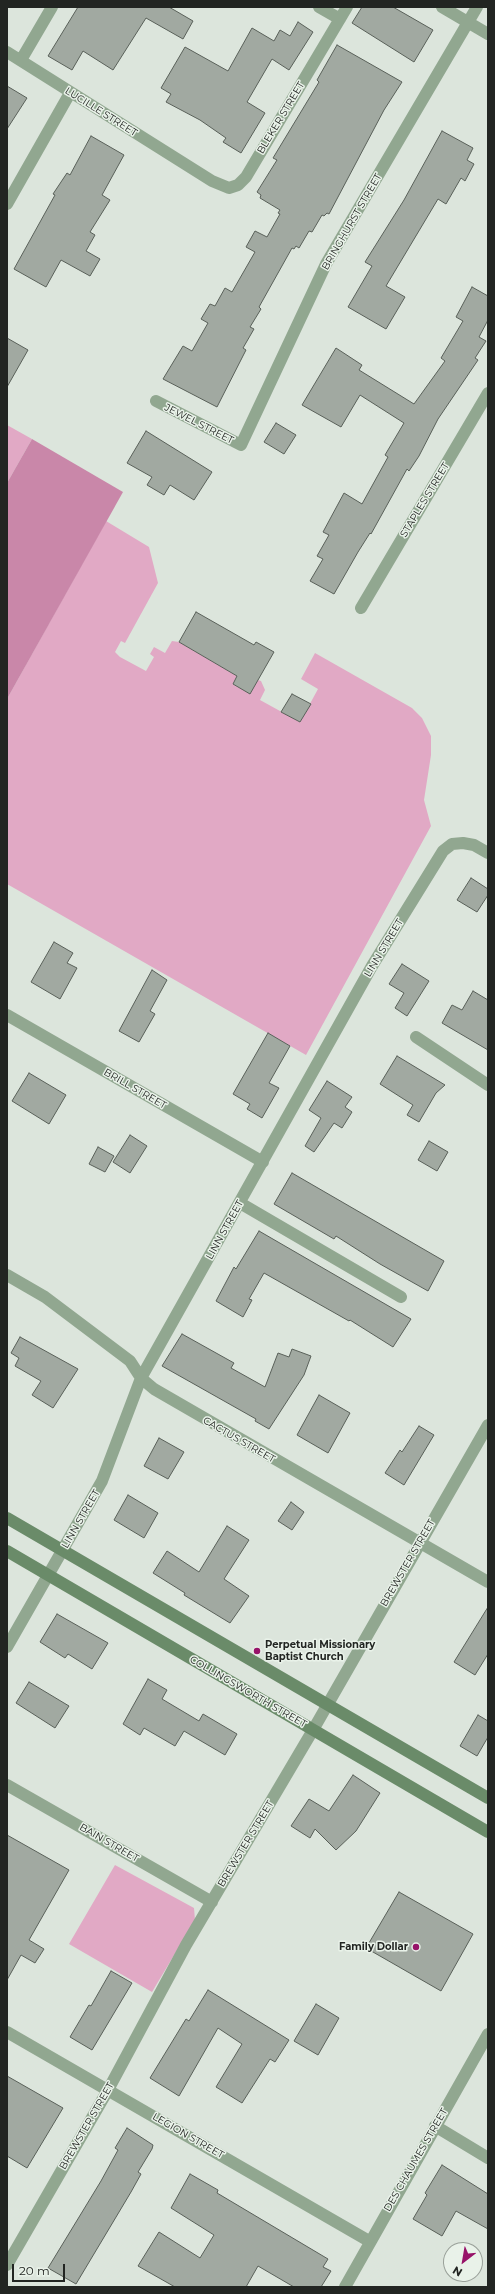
<!DOCTYPE html>
<style>
body{margin:0}
#map{position:relative;width:495px;height:2294px;overflow:hidden;background:#dce5dc;font-family:Montserrat,sans-serif}
canvas{display:block}
.frame{position:absolute;inset:0;border:8px solid #222522;pointer-events:none}
.north{position:absolute;left:443px;top:2242px;width:40px;height:40px;box-sizing:border-box;background:#e9f2e9;border:1px solid #99a099;border-radius:50%;rotate:211deg;font-size:11px;font-weight:700;line-height:16px;text-align:center;color:#222522}
.north::after{content:'';display:block;margin:auto;width:14px;height:18px;background:#971369;clip-path:polygon(50% 0,100% 100%,50% 72%,0 100%)}
.scale{position:absolute;left:12px;top:2264px;width:53px;height:18px;box-sizing:border-box;border:2px solid #222522;border-top:0;padding-left:5px;font-size:12px;line-height:14px;white-space:nowrap;color:#222522;-webkit-text-stroke:3px #e9f2e9;paint-order:stroke}
</style>
<div id="map">
<canvas width="495" height="2294"></canvas>
<div class="frame"></div>
<div class="north">N</div>
<div class="scale">20 m</div>
</div>
<script>
const g = document.querySelector('canvas').getContext('2d');
g.lineJoin = 'round';
function fillPath(path, color) { g.fillStyle = color; g.fill(path, 'evenodd'); }
const toPath = rows => new Path2D(rows.map(r => 'M' + r).join(''));
function stroke(path, color, width, dash) { g.strokeStyle = color; g.lineWidth = width; g.lineCap = dash ? 'butt' : 'round'; g.setLineDash(dash || []); g.stroke(path); }
function drawText(font, color, halo, rows, align = 'center') {
  g.font = font + ' Montserrat,sans-serif'; g.lineWidth = 3; g.setLineDash([]); g.textBaseline = 'middle'; g.strokeStyle = halo; g.fillStyle = color; for (const [text, x, y, turn = 0] of rows) {
    g.save(); g.translate(x, y); g.rotate((+turn || 0) * Math.PI / 180); g.textAlign = isNaN(turn) ? turn : align; if (halo) g.strokeText(text, 0, 0); g.fillText(text, 0, 0); g.restore();
  }
}
const green = toPath([
 [7,425,32,439,7,483],
 [106,521,149,547,158,583,125,643,121,641,115,652,120,657,146,671,154,657,150,654,154,647,165,653,172,641,179,642,237,676,233,684,250,693,258,680,261,681,265,690,260,700,300,722,318,689,301,679,315,653,412,708,422,718,431,736,431,755,424,800,431,826,306,1055,7,884,7,699],
 [115,1865,194,1908,195,1920,152,1992,69,1944]
]);
const forest = toPath([
 [32,439,123,492,7,699,7,483]
]);
const building = toPath([
 [78,7,169,7,193,21,183,39,146,18,113,70,83,51,72,70,48,56,78,7],
 [362,7,393,7,433,30,414,62,352,23,362,7],
 [298,22,313,32,289,70,272,59,247,102,265,113,241,153,223,142,226,138,200,120,166,102,171,94,161,88,185,47,228,71,252,28,274,41,280,30,290,36,298,22],
 [337,45,402,82,384,110,329,214,327,213,324,216,322,215,312,232,309,231,299,248,296,246,294,249,292,248,259,307,261,309,250,327,254,329,243,348,246,350,217,407,163,379,183,346,192,351,208,323,201,319,210,304,215,306,225,288,232,292,255,252,246,247,255,231,267,237,280,214,278,213,280,210,260,198,261,195,257,192,277,160,273,158,319,82,317,80,337,45],
 [7,86,27,98,7,129,7,86],
 [442,131,473,148,467,160,474,164,465,181,461,178,446,204,438,199,386,286,405,297,386,329,348,307,372,266,365,262,404,200,442,131],
 [91,136,124,155,102,195,110,200,90,232,95,235,86,251,100,259,90,276,61,260,46,287,14,269,55,195,53,194,67,173,70,175,91,136],
 [472,287,488,296,488,320,479,337,486,341,475,358,478,360,438,419,419,456,409,471,407,469,371,534,370,533,358,552,334,594,310,581,323,559,317,556,329,535,323,532,344,493,362,504,388,457,385,455,404,423,360,395,341,427,302,405,336,348,362,365,359,370,414,404,445,361,441,358,463,321,456,317,472,287],
 [7,338,28,350,7,387,7,338],
 [276,423,296,435,284,454,264,442,276,423],
 [146,431,212,472,194,500,170,485,164,495,147,485,152,477,127,463,146,431],
 [196,612,254,645,256,642,274,652,250,694,233,684,237,676,179,642,196,612],
 [292,694,311,704,300,722,281,712,292,694],
 [471,878,488,889,488,895,477,912,457,900,471,878],
 [54,942,73,953,67,963,77,968,60,999,31,982,54,942],
 [402,964,429,981,407,1016,395,1008,404,993,389,984,402,964],
 [152,970,167,980,150,1011,155,1014,139,1042,119,1031,152,970],
 [473,991,488,1000,488,1050,442,1023,452,1005,462,1010,473,991],
 [268,1033,290,1046,269,1083,279,1088,262,1118,247,1109,250,1104,233,1094,268,1033],
 [397,1056,445,1085,436,1093,419,1122,407,1115,413,1105,380,1084,397,1056],
 [29,1073,66,1095,49,1124,12,1101,29,1073],
 [327,1081,352,1097,345,1107,352,1112,342,1128,334,1123,314,1152,305,1146,321,1118,309,1110,327,1081],
 [130,1135,147,1146,130,1173,113,1162,130,1135],
 [429,1141,448,1152,437,1171,418,1160,429,1141],
 [98,1147,114,1156,105,1172,89,1164,98,1147],
 [292,1173,444,1261,428,1291,380,1264,336,1236,334,1239,274,1204,292,1173],
 [259,1231,411,1319,393,1347,350,1320,349,1321,264,1273,249,1299,252,1300,243,1317,216,1301,234,1267,236,1269,259,1231],
 [182,1334,234,1363,231,1368,265,1387,278,1353,289,1357,292,1349,311,1356,304,1375,269,1429,255,1421,256,1419,162,1366,182,1334],
 [20,1337,78,1369,53,1408,32,1395,41,1381,15,1366,19,1358,11,1353,20,1337],
 [319,1395,350,1413,328,1453,297,1435,319,1395],
 [419,1426,434,1435,404,1485,385,1473,400,1450,402,1452,419,1426],
 [159,1438,184,1452,168,1479,144,1466,159,1438],
 [128,1495,158,1513,144,1538,114,1520,128,1495],
 [291,1502,304,1512,292,1530,278,1521,291,1502],
 [227,1526,249,1540,224,1579,249,1596,230,1623,184,1595,185,1593,153,1573,167,1551,199,1572,227,1526],
 [488,1607,488,1654,475,1675,454,1662,488,1607],
 [57,1614,108,1643,92,1669,68,1654,65,1658,40,1642,57,1614],
 [148,1679,167,1690,162,1699,199,1721,203,1714,237,1734,225,1755,184,1731,175,1746,144,1728,140,1735,123,1724,148,1679],
 [29,1682,69,1706,55,1728,16,1703,29,1682],
 [478,1715,488,1721,488,1737,477,1756,460,1746,478,1715],
 [353,1775,380,1793,356,1831,336,1850,315,1829,310,1838,291,1826,309,1799,329,1811,353,1775],
 [7,1835,69,1870,29,1940,44,1949,35,1963,21,1955,7,1980,7,1835],
 [399,1892,473,1934,441,1991,366,1948,399,1892],
 [111,1971,132,1983,92,2050,70,2037,89,2005,91,2006,111,1971],
 [208,1990,289,2040,275,2062,270,2059,242,2103,216,2087,242,2044,218,2028,179,2096,150,2078,186,2019,189,2021,208,1990],
 [316,2004,339,2018,318,2055,294,2041,316,2004],
 [7,2076,63,2108,27,2168,7,2156,7,2076],
 [127,2128,153,2145,152,2149,138,2172,141,2174,131,2192,76,2284,48,2268,101,2181,118,2150,115,2148,127,2128],
 [442,2165,488,2194,488,2229,456,2211,442,2236,413,2219,427,2195,425,2193,442,2165],
 [190,2174,218,2190,217,2193,328,2259,323,2267,331,2271,321,2287,294,2287,258,2266,246,2287,175,2287,138,2266,159,2232,200,2258,214,2235,171,2208,190,2174]
]);
const minor = toPath([
 [319,7,340,19],
 [442,7,488,34],
 [7,52,212,181,229,188,238,185,246,177,347,7],
 [21,60,52,7],
 [7,204,70,93],
 [156,401,241,445,326,264,477,7],
 [361,608,488,393],
 [7,1015,263,1162],
 [416,1037,488,1085],
 [240,1203,401,1297],
 [7,1275,45,1297,130,1361,141,1378,154,1389,488,1582],
 [7,1647,102,1481,141,1378,372,966,443,851,452,844,463,843,474,845,488,853],
 [7,1785,212,1902],
 [7,2032,369,2241],
 [435,2126,488,2158],
 [7,2265,108,2090,186,1945,313,1730,488,1425],
 [345,2287,488,2034]
]);
const secondary = toPath([
 [7,1518,488,1798],
 [7,1551,488,1832]
]);
const markers = [
 [257,1651,4,"#971369"],
 [416,1947,4,"#971369"]
];
const streetNames = [
 ["LUCILLE STREET",101,112,32],
 ["BLEKER STREET",281,118,-59],
 ["BRINGHURST STREET",352,222,-60],
 ["JEWEL STREET",199,424,27],
 ["STAPLES STREET",425,500,-59],
 ["LINN STREET",384,948,-59],
 ["BRILL STREET",135,1089,30],
 ["LINN STREET",225,1230,-61],
 ["CACTUS STREET",239,1440,30],
 ["LINN STREET",81,1519,-60],
 ["BREWSTER STREET",408,1563,-60],
 ["COLLINGSWORTH STREET",248,1692,30],
 ["BAIN STREET",109,1843,30],
 ["BREWSTER STREET",246,1844,-59],
 ["BREWSTER STREET",87,2126,-60],
 ["LEGION STREET",188,2136,30],
 ["DES CHAUMES STREET",416,2160,-60]
];
const poiNames = [
 ["Perpetual Missionary",265,1645],
 ["Baptist Church",265,1657],
 ["Family Dollar",408,1947,"right"]
];
fillPath(green, '#e1a9c5');
fillPath(forest, '#c987a9');
fillPath(building, '#a1a9a1');
stroke(building, '#596059', 1);
stroke(minor, '#91a790', 12);
stroke(secondary, '#6a8b69', 12);
for (const [x, y, r, color] of markers) { const dot = new Path2D(); dot.arc(x, y, r, 0, 2 * Math.PI); g.fillStyle = color; g.fill(dot); stroke(dot, '#e9f2e9', 1.5); }
drawText('10px', '#222522', '#e9f2e9', streetNames);
drawText('bold 10px', '#222522', '#e9f2e9', poiNames, 'left');
</script>
